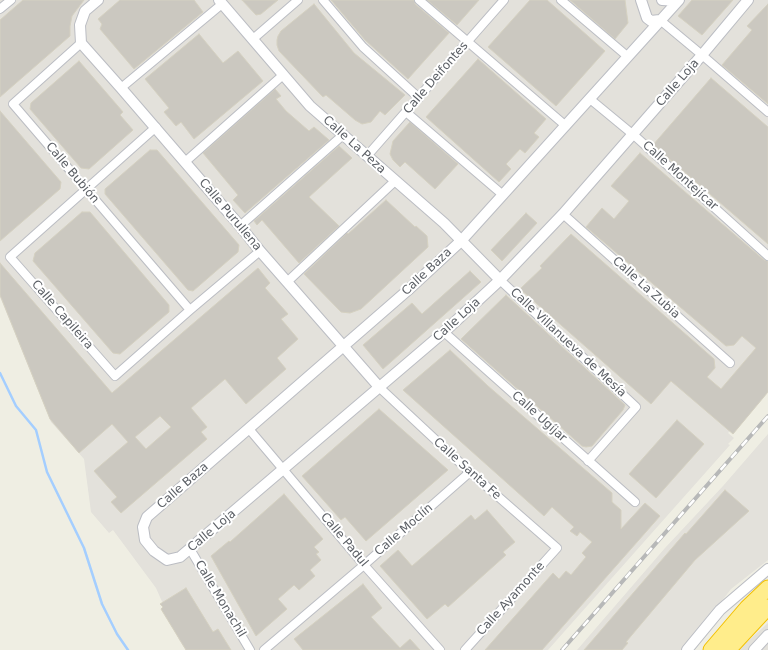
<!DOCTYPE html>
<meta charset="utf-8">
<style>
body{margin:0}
canvas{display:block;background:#efeee3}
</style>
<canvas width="768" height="650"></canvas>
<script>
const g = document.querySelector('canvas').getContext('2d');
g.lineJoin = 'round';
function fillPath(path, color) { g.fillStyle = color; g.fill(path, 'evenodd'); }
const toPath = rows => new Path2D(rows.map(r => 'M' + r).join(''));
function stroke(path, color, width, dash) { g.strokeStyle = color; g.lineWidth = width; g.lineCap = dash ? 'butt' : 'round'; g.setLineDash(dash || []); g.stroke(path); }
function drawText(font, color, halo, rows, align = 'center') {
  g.font = font + ' "DejaVu Sans",sans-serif'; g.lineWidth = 4; g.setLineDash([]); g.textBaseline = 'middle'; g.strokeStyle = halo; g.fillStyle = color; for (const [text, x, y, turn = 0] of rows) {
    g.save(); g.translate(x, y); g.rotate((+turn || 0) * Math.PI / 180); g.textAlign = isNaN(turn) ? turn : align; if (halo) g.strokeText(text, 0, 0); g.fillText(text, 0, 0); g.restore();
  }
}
const industrial = toPath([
 [0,0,768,0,768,389,728,433,734,438,728,444,730,445,548,650,186,650,179,640,156,588,113,530,109,533,91,512,84,459,51,422,0,297],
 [768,434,768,560,731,589,684,650,577,650,665,548,723,486],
 [768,623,768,650,739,650,745,644]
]);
const stream = toPath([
 [0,373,16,406,36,430,47,472,84,548,102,604,117,634,128,650]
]);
const building = toPath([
 [23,0,84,0,72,16,70,26,70,36,0,97,0,20,23,0],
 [120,0,194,0,203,12,134,69,100,29,102,24,98,19,120,0],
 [242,0,278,0,261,14,256,15,242,0],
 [331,0,414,0,415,4,449,33,408,79,365,40,331,0],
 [427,0,479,0,457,25,427,0],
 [530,0,547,0,605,51,556,106,488,47,530,0],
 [570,0,625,0,628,23,615,39,570,0],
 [692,0,733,0,702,35,678,16,692,0],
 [314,4,354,53,405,95,385,115,380,111,371,122,362,124,355,120,326,95,323,97,279,51,277,45,277,40,278,36,281,31,314,4],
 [768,4,768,104,722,65,752,30,747,26,768,4],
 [199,34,223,63,238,51,263,81,194,139,181,122,176,126,164,112,169,108,145,79,199,34],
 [478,59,546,119,534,133,539,137,525,153,520,149,506,164,511,169,499,182,426,117,478,59],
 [79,61,123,112,120,115,133,130,89,169,81,168,30,109,31,103,79,61],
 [711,78,768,127,768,244,653,145,711,78],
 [275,89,281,96,276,99,286,111,309,131,314,127,329,140,245,213,233,200,238,195,203,153,275,89],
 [0,111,61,182,60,189,0,241,0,111],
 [410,122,458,164,435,189,405,162,400,167,393,160,390,154,393,141,410,122],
 [339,146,352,158,309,197,339,226,299,263,262,220,257,225,254,221,339,146],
 [150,150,157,150,239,245,238,252,193,291,188,290,105,194,105,189,150,150],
 [640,153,764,260,768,261,768,392,733,434,671,381,651,404,520,289,542,268,540,266,571,234,714,359,715,368,707,377,721,389,756,348,742,336,734,345,726,346,586,227,602,208,614,219,629,201,611,186,640,153],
 [386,200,415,227,416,226,427,236,428,247,361,309,350,313,341,312,304,274,347,233,348,234,386,200],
 [82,212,90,212,169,305,169,312,120,354,113,353,33,261,35,253,82,212],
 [526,213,537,223,502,261,491,250,526,213],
 [0,263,112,393,258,268,270,283,265,288,288,314,281,319,298,339,277,358,286,369,246,404,225,379,191,408,207,427,201,432,207,439,121,513,111,502,117,497,94,471,128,442,112,424,79,453,50,419,0,295,0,263],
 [160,416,171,427,146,449,135,437,160,416],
 [470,271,481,282,383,369,363,345,412,303,422,314,470,271],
 [506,295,625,405,623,410,592,446,586,447,582,446,461,339,506,295],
 [450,350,488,386,612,493,612,502,621,510,621,529,645,503,660,516,542,650,485,650,553,573,559,579,566,571,571,575,586,557,582,553,592,542,580,532,577,536,570,531,574,527,552,507,544,516,403,390,450,350],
 [379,409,448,470,366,541,345,517,341,520,302,476,379,409],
 [677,420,704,444,656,498,629,474,677,420],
 [725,490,749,511,695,560,626,642,628,643,622,650,584,650,685,533,686,534,725,490],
 [284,494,323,539,314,547,319,552,316,554,321,560,310,570,315,576,299,590,294,585,278,599,287,609,256,636,211,556,229,541,230,542,284,494],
 [487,510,515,542,503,552,506,555,448,607,445,604,427,619,380,566,398,550,412,566,471,515,475,520,487,510],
 [363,584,382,608,371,617,400,648,410,639,420,650,303,650,294,639,363,584],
 [186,588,213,632,218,629,231,650,186,650,161,609,163,607,160,604,186,588]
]);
const minor = toPath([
 [323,0,363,47,419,98],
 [419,0,566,126],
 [561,0,627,56],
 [0,9,11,0],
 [660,20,702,55,768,112],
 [253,39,298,0],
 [81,43,13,104,190,310],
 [121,88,222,4],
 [590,99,636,137,768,256],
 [406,112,503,195],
 [156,127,10,257,115,376,190,310,260,251],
 [367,156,504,0],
 [185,162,283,75],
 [563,214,730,363],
 [240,226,343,135],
 [500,280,636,407,588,461],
 [287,282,395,181],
 [444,332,635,502],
 [380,388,470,472,557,548,465,650],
 [249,429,364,565,440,650],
 [190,549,250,650],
 [264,650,364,565,470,472]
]);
const tertiary = toPath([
 [98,0,85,11,80,25,81,43,121,88,240,226,260,251,380,388],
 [219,0,310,106,444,223,500,280],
 [641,0,647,18,651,21,660,20],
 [662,0,678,1],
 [679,0,461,241,408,290,147,517,143,527,145,540,154,551,167,560,180,557,444,332,500,280,563,214,702,55,748,0],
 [687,650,720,610,768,569],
 [754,650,768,635]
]);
const motorway = toPath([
 [711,650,747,608,768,588],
 [728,650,768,607]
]);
const rail = toPath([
 [562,650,768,416]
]);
const streetNames = [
 ["Calle Deifontes",436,78,-49],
 ["Calle Loja",678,83,-49],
 ["Calle La Peza",354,145,42],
 ["Calle Bubión",72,173,50],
 ["Calle Montejícar",680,176,42],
 ["Calle Purullena",230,215,50],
 ["Calle Baza",427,272,-43],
 ["Calle La Zubia",646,288,42],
 ["Calle Capileira",62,315,49],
 ["Calle Loja",457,320,-42],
 ["Calle Villanueva de Mesía",568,343,43],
 ["Calle Ugíjar",539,417,42],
 ["Calle Santa Fe",467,469,42],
 ["Calle Baza",183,486,-41],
 ["Calle Moclín",404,530,-41],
 ["Calle Loja",212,531,-40],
 ["Calle Padul",344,540,50],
 ["Calle Monachil",220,599,59],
 ["Calle Ayamonte",511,599,-48]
];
fillPath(industrial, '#e3e1db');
stroke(stream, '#a4ceff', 2.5);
fillPath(building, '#cbc8c0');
stroke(building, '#d5d1c1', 1);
stroke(minor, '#bbbdc3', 10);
stroke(tertiary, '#bbbdc3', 12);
stroke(motorway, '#f3c000', 17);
stroke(minor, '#fff', 8);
stroke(tertiary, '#fff', 10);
stroke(motorway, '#ffed8b', 15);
stroke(rail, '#b7b8b8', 4);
stroke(rail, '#fff', 2.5, [8]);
drawText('12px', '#5b5f65', '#fff', streetNames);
</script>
